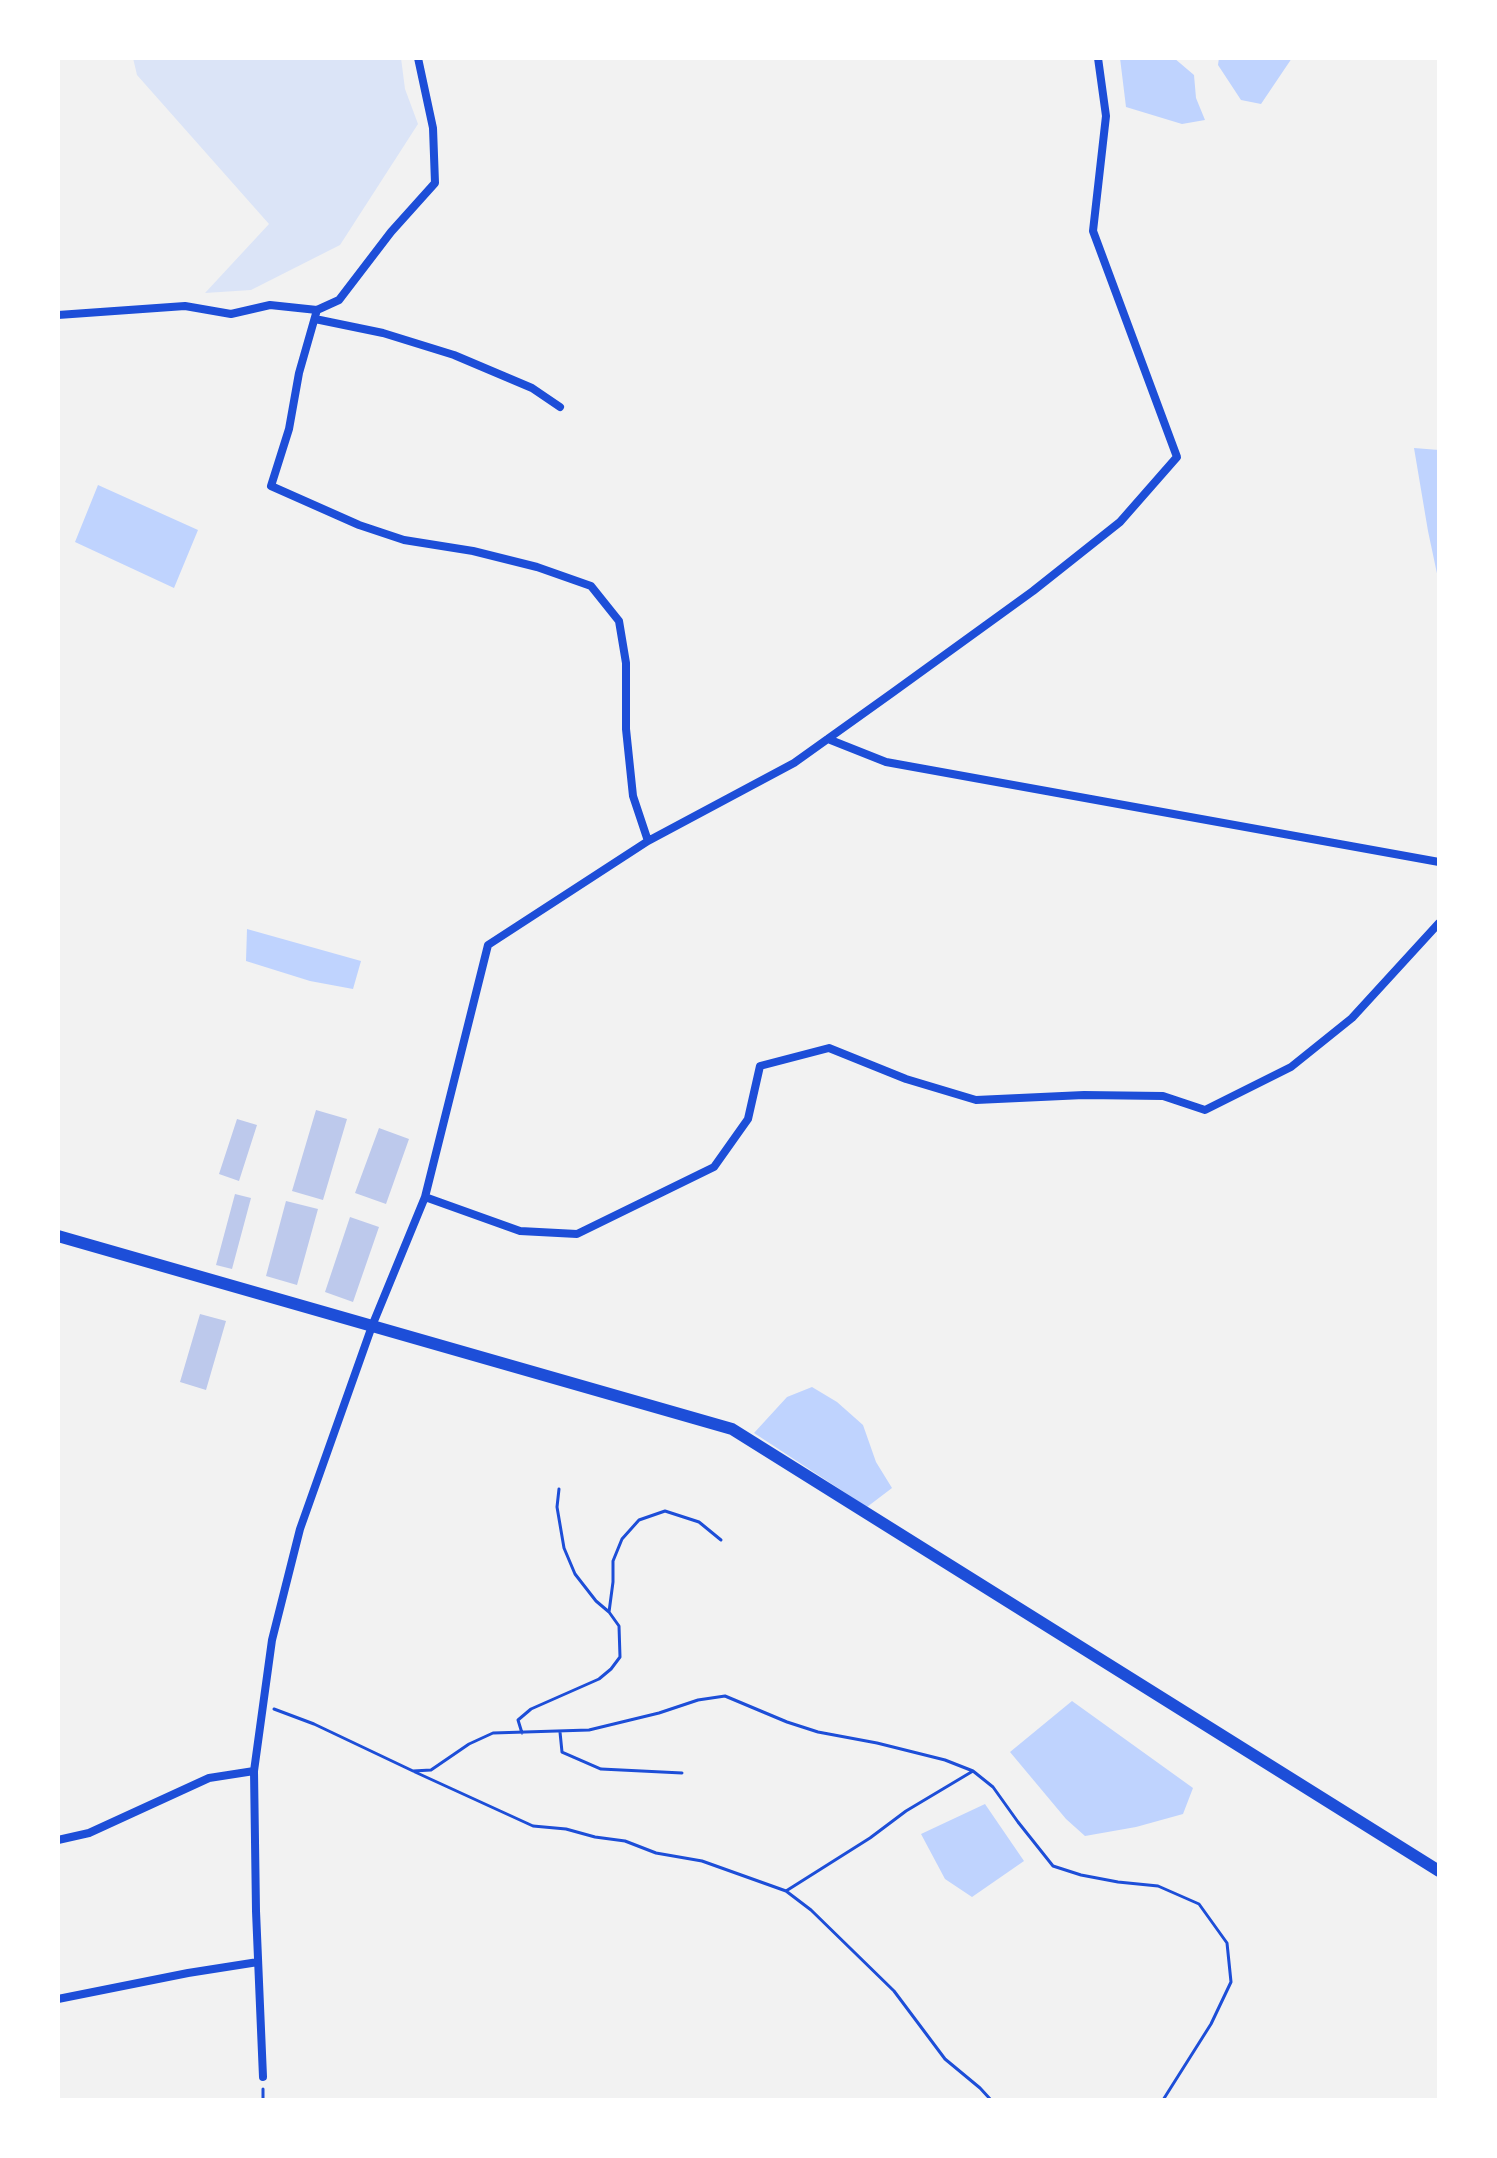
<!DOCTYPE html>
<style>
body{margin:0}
#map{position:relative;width:1497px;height:2158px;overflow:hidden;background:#f2f2f2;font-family:"PT Serif",serif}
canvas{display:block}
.frame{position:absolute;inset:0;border:60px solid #fff;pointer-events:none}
</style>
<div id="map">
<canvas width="1497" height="2158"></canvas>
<div class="frame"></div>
</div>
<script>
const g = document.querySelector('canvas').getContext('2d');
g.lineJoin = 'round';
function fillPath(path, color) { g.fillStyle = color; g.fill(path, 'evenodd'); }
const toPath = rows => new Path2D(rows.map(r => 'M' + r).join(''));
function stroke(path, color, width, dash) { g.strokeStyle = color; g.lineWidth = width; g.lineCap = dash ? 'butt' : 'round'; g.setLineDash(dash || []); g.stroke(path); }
const green = toPath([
 [133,58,401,58,405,89,418,124,340,245,251,290,205,293,269,224,137,75]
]);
const water = toPath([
 [1120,58,1174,58,1194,75,1196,98,1205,120,1182,124,1126,107],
 [1219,58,1292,58,1261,104,1241,100,1218,65],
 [1414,448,1439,450,1439,583,1428,531],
 [98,485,198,530,174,588,75,542],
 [247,929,361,961,353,989,310,981,246,961],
 [812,1387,837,1402,863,1425,876,1462,892,1488,867,1507,754,1433,787,1397],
 [1072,1701,1193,1788,1183,1814,1136,1827,1085,1836,1066,1819,1010,1752],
 [985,1804,1024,1861,972,1897,945,1879,921,1834]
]);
const building = toPath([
 [316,1110,347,1119,323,1200,292,1191],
 [237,1119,257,1125,239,1181,219,1174],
 [379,1128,409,1139,386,1204,355,1193],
 [235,1194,251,1198,232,1269,216,1265],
 [286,1201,318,1209,297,1285,266,1276],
 [350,1217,379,1227,353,1302,325,1292],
 [200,1314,226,1321,206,1390,180,1382]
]);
const path = toPath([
 [609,1612,613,1582,613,1561,622,1539,639,1520,665,1511,699,1522,721,1540],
 [274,1709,314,1724,413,1771,431,1770,469,1744,493,1733,589,1730,659,1713,698,1700,725,1696,787,1722,818,1732,877,1743,945,1760,973,1771],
 [560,1732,562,1752,601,1769,682,1773],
 [522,1733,518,1720,531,1709,599,1679,611,1669,620,1657,619,1626,609,1612,596,1601,575,1574,564,1548,557,1507,559,1489],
 [415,1772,533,1826,566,1829,595,1837,625,1841,656,1853,702,1861,786,1891],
 [263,2100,263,2089],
 [991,2100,980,2088,945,2059,894,1991,811,1910,786,1891,870,1838,906,1811,973,1771,993,1787,1018,1822,1053,1866,1081,1875,1118,1882,1158,1886,1199,1904,1227,1943,1231,1982,1211,2024,1163,2100]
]);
const minor = toPath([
 [317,310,339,300,391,232,435,183,433,128,418,58],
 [58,315,185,306,231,314,270,305,317,310,299,373,289,429,271,486,359,525,404,540,473,551,537,567,591,586,619,621,626,663,626,729,633,796,648,841,794,763,892,693,1033,591,1120,522,1177,457,1093,231,1106,116,1098,58],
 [315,319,383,333,454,355,532,388,560,407],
 [828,739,886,762,1439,862],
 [648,841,488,945,425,1197,520,1231,577,1234,714,1167,748,1119,760,1066,829,1048,906,1079,976,1100,1084,1095,1163,1096,1205,1110,1291,1067,1352,1018,1439,923],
 [254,1771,256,1911,263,2077],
 [58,1840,89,1833,209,1778,254,1771,272,1640,300,1529,372,1326,425,1197],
 [58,1999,188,1973,258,1962]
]);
const tertiary = toPath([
 [58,1236,732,1429,1439,1871]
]);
fillPath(green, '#dbe4f7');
fillPath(water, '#bfd3fe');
fillPath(building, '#bdc9ec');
stroke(path, '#1d4ed8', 3);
stroke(minor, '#1d4ed8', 8);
stroke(tertiary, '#1d4ed8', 12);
</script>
